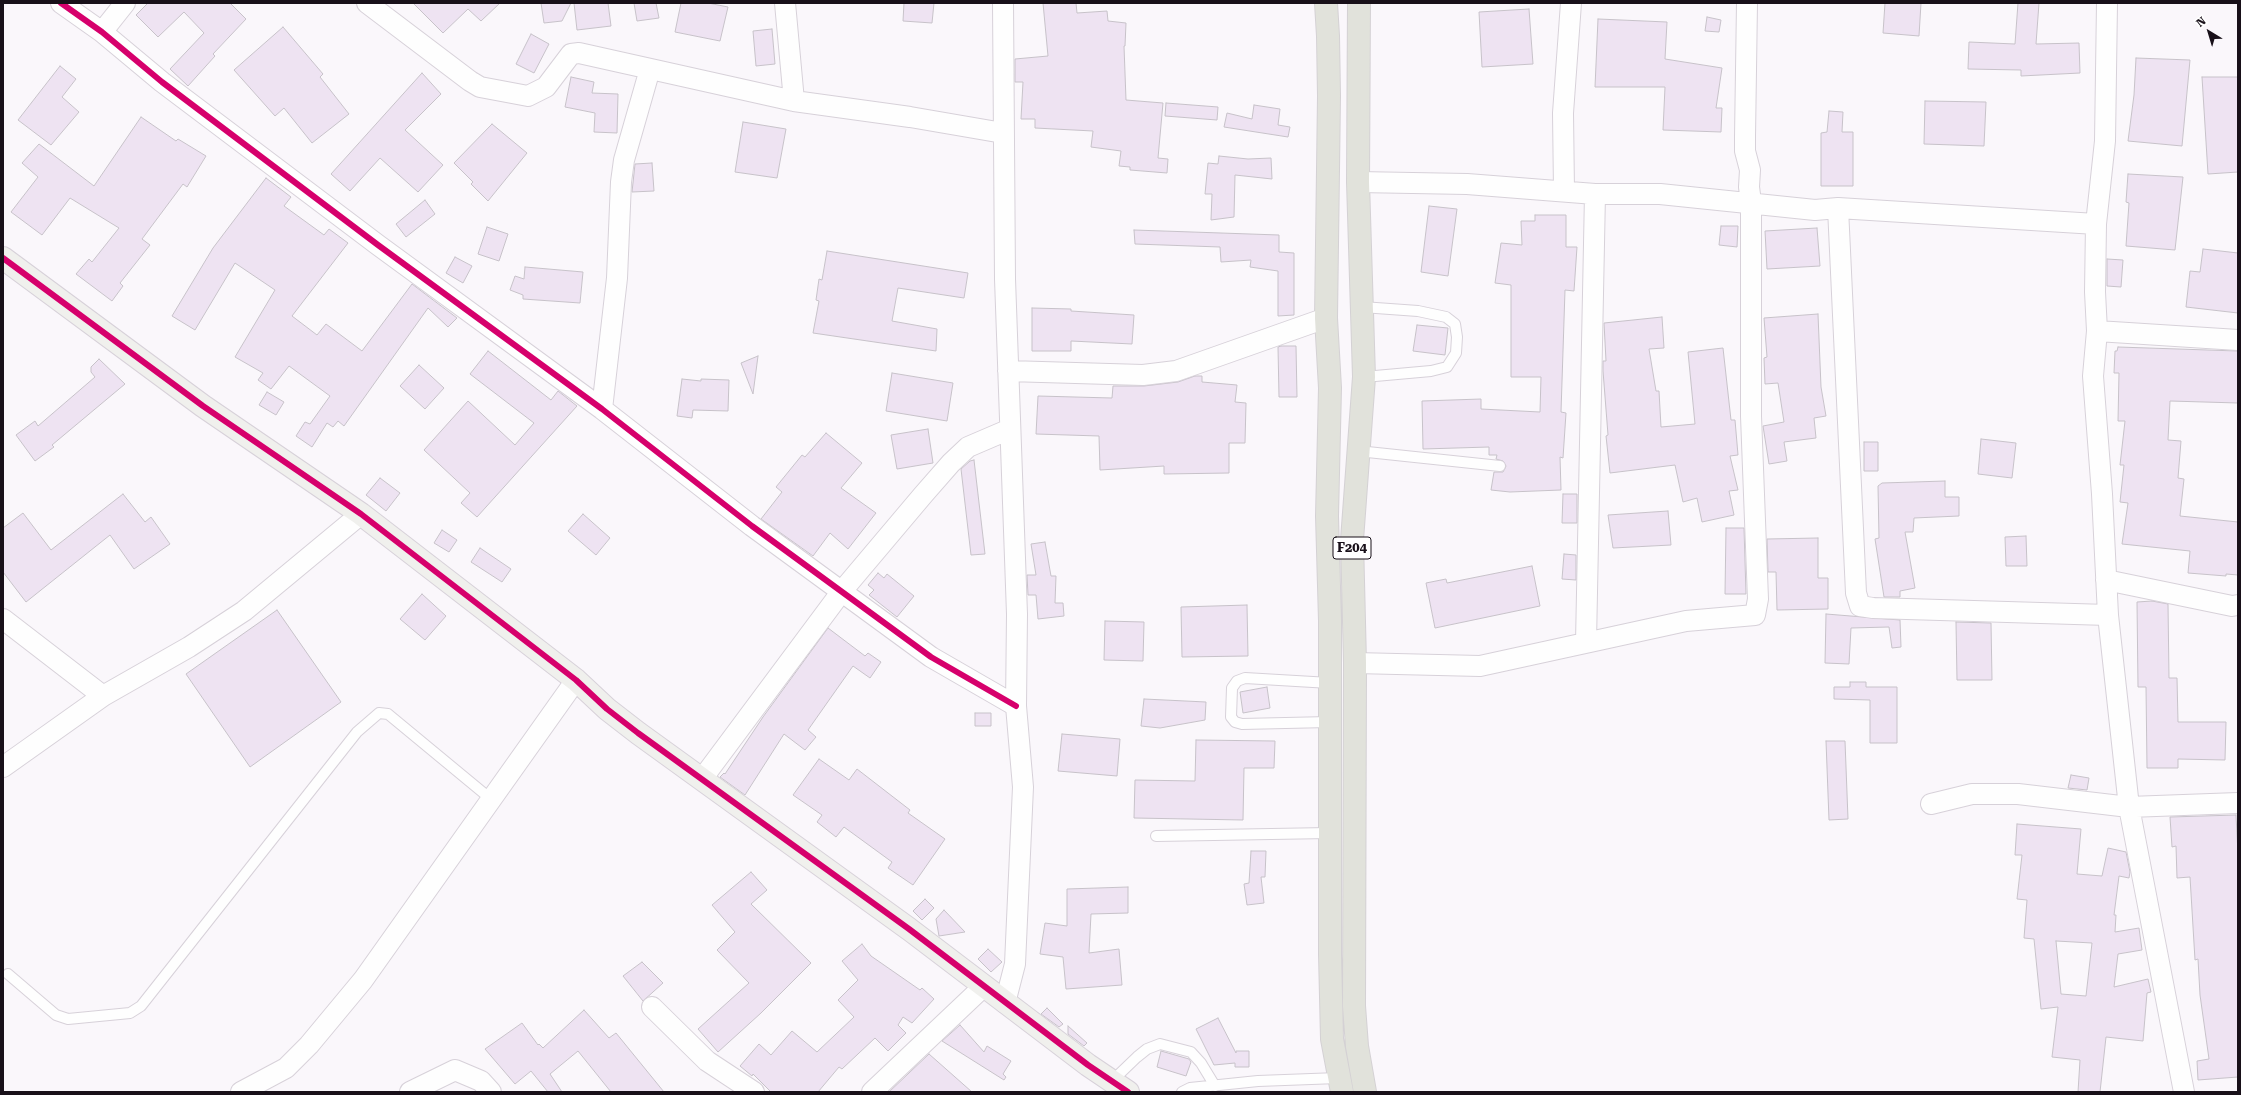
<!DOCTYPE html>
<style>
body{margin:0}
#map{position:relative;width:2241px;height:1095px;overflow:hidden;background:#faf7fb;font-family:"Roboto Serif",serif}
canvas{display:block}
.frame{position:absolute;inset:0;border:4px solid #181019;pointer-events:none}
.north{position:absolute;left:2189px;top:12px;width:40px;height:40px;-webkit-text-stroke:3px #fff;paint-order:stroke;rotate:322deg;font-size:11px;font-weight:700;line-height:16px;text-align:center;color:#181019}
.north::after{content:'';display:block;margin:auto;width:14px;height:18px;background:#181019;clip-path:polygon(50% 0,100% 100%,50% 72%,0 100%)}
</style>
<div id="map">
<canvas width="2241" height="1095"></canvas>
<div class="frame"></div>
<div class="north">N</div>
</div>
<script>
const g = document.querySelector('canvas').getContext('2d');
g.lineJoin = 'round';
function fillPath(path, color) { g.fillStyle = color; g.fill(path, 'evenodd'); }
const toPath = rows => new Path2D(rows.map(r => 'M' + r).join(''));
function stroke(path, color, width, dash) { g.strokeStyle = color; g.lineWidth = width; g.lineCap = dash ? 'butt' : 'round'; g.setLineDash(dash || []); g.stroke(path); }
function drawText(font, color, halo, rows, align = 'center') {
  g.font = font + ' "Roboto Serif",serif'; g.lineWidth = 4; g.setLineDash([]); g.textBaseline = 'middle'; g.strokeStyle = halo; g.fillStyle = color; for (const [text, x, y, turn = 0] of rows) {
    g.save(); g.translate(x, y); g.rotate((+turn || 0) * Math.PI / 180); g.textAlign = isNaN(turn) ? turn : align; if (halo) g.strokeText(text, 0, 0); g.fillText(text, 0, 0); g.restore();
  }
}
const building = toPath([
 [148,3,230,3,246,19,213,54,215,56,188,86,170,69,204,33,184,12,158,37,136,15,148,3],
 [413,3,500,3,481,21,468,9,443,33,413,3],
 [541,3,571,3,562,21,544,23,541,3],
 [574,3,608,3,611,26,577,30,574,3],
 [634,3,656,3,659,18,637,21,634,3],
 [681,3,708,3,728,7,720,41,675,32,681,3],
 [904,3,934,3,932,23,903,21,904,3],
 [1043,3,1076,3,1077,13,1107,11,1108,21,1126,23,1125,46,1124,46,1126,100,1163,103,1158,158,1168,159,1167,173,1130,170,1130,167,1119,166,1121,151,1091,147,1093,131,1035,128,1035,119,1021,119,1023,82,1015,82,1015,59,1048,56,1043,3],
 [1885,3,1921,3,1919,36,1883,33,1885,3],
 [2018,3,2039,3,2036,44,2079,43,2080,73,2021,76,2021,70,1968,69,1969,42,2015,44,2018,3],
 [1529,9,1533,64,1482,67,1479,12,1529,9],
 [1707,17,1721,20,1719,32,1705,31,1707,17],
 [1598,19,1667,22,1665,59,1722,68,1716,108,1722,108,1721,132,1663,130,1665,87,1595,87,1598,19],
 [283,27,323,74,320,77,349,114,312,143,284,108,275,116,234,70,283,27],
 [772,29,775,64,756,66,753,31,772,29],
 [531,34,549,44,534,73,516,64,531,34],
 [2136,58,2190,60,2182,146,2128,141,2134,95,2136,58],
 [60,66,76,79,62,97,79,112,51,145,18,120,60,66],
 [422,73,441,94,405,130,443,165,418,192,380,158,350,191,331,174,422,73],
 [571,77,594,82,592,93,618,94,617,133,594,132,595,113,565,107,571,77],
 [2202,77,2238,77,2238,172,2208,174,2202,77],
 [1925,101,1986,102,1984,146,1924,144,1925,101],
 [1166,103,1218,107,1217,120,1165,116,1166,103],
 [1254,105,1280,109,1278,125,1290,127,1288,137,1224,127,1227,113,1252,119,1254,105],
 [1829,111,1843,112,1842,132,1853,132,1853,186,1821,186,1821,133,1827,132,1829,111],
 [141,117,176,141,178,139,206,156,187,187,183,184,142,239,150,245,120,283,123,286,112,301,76,274,89,259,92,262,119,228,70,198,42,235,11,212,38,177,22,163,39,144,94,186,141,117],
 [743,122,786,129,777,178,735,172,743,122],
 [492,124,527,153,488,201,471,184,473,182,454,163,492,124],
 [1219,156,1248,159,1271,158,1272,179,1235,175,1234,217,1211,220,1212,194,1205,194,1208,163,1218,164,1219,156],
 [652,163,654,191,632,192,635,164,652,163],
 [2128,174,2183,177,2175,250,2126,246,2129,203,2126,202,2128,174],
 [266,178,291,197,284,206,324,235,329,229,348,243,292,316,317,335,326,324,362,351,412,284,457,318,448,327,428,308,344,426,338,421,333,427,327,423,312,447,296,436,305,422,310,424,330,396,289,366,271,389,258,380,263,373,235,357,275,290,235,263,195,330,172,316,213,248,266,178],
 [425,200,435,214,406,237,396,224,425,200],
 [1429,206,1457,209,1448,276,1421,272,1429,206],
 [1535,215,1566,215,1566,247,1577,247,1574,291,1565,290,1561,412,1566,413,1563,458,1560,457,1561,490,1510,492,1491,490,1494,472,1503,472,1506,466,1503,461,1496,459,1497,455,1489,455,1489,447,1423,449,1422,401,1481,399,1481,409,1540,412,1541,377,1511,377,1511,285,1495,283,1501,243,1522,245,1521,221,1535,221,1535,215],
 [1721,226,1738,226,1737,247,1719,245,1721,226],
 [487,227,508,234,499,261,478,254,487,227],
 [1817,228,1820,266,1767,269,1765,231,1817,228],
 [1134,230,1279,235,1279,252,1294,253,1294,315,1278,316,1278,271,1250,267,1251,260,1221,262,1220,247,1135,244,1134,230],
 [2203,249,2238,253,2238,313,2186,307,2190,271,2200,272,2203,249],
 [827,251,968,273,964,298,898,288,892,321,937,329,936,351,813,333,819,301,816,300,819,279,822,280,827,251],
 [455,257,472,266,463,283,446,273,455,257],
 [2107,259,2123,260,2121,287,2107,286,2107,259],
 [525,267,583,272,580,303,523,299,523,295,510,290,515,276,524,279,525,267],
 [1032,308,1071,309,1071,311,1134,315,1132,344,1071,341,1071,351,1032,351,1032,308],
 [1818,314,1821,387,1826,416,1814,418,1816,438,1784,442,1787,461,1769,464,1763,426,1784,422,1778,383,1765,384,1764,358,1767,357,1764,318,1818,314],
 [1662,317,1664,348,1649,349,1656,391,1659,391,1661,427,1695,424,1688,352,1723,348,1731,420,1735,420,1738,455,1730,456,1738,490,1729,491,1734,515,1702,522,1697,498,1683,502,1675,465,1610,473,1606,436,1608,435,1603,371,1603,361,1606,361,1604,323,1662,317],
 [1417,325,1448,328,1445,355,1413,351,1417,325],
 [1281,346,1296,346,1297,397,1279,397,1278,347,1281,346],
 [2118,347,2238,351,2238,403,2170,401,2168,440,2181,441,2178,478,2184,479,2180,516,2238,522,2238,575,2226,574,2226,576,2188,573,2190,551,2122,544,2128,503,2120,502,2124,465,2120,465,2125,421,2118,421,2119,373,2114,373,2115,351,2117,351,2118,347],
 [488,351,551,400,558,391,577,406,477,517,461,503,470,493,424,450,468,401,515,445,534,423,470,374,488,351],
 [758,356,753,394,741,363,758,356],
 [99,359,125,384,52,445,54,447,35,461,16,435,35,421,38,426,95,377,91,372,91,367,99,359],
 [419,365,444,388,425,409,400,386,419,365],
 [892,373,953,383,947,421,886,411,892,373],
 [1195,376,1202,376,1202,382,1237,385,1235,402,1246,403,1245,443,1229,443,1229,473,1164,474,1164,466,1100,470,1099,436,1036,434,1038,396,1112,398,1113,386,1144,386,1178,382,1195,376],
 [682,379,701,381,701,379,729,380,728,411,693,410,692,418,677,416,682,379],
 [267,392,284,402,276,415,259,405,267,392],
 [928,429,933,463,897,469,891,435,928,429],
 [826,433,862,463,841,488,876,513,848,549,830,533,813,556,761,519,782,492,776,487,802,455,805,457,826,433],
 [1981,439,2016,443,2012,478,1978,474,1981,439],
 [1864,442,1878,442,1878,471,1864,471,1864,442],
 [974,460,985,554,971,555,961,469,970,461,974,460],
 [380,478,400,493,386,511,366,495,380,478],
 [1945,481,1945,497,1959,497,1959,516,1914,518,1913,532,1905,532,1915,588,1900,591,1900,597,1884,597,1875,539,1879,538,1878,486,1882,483,1945,481],
 [123,494,145,522,151,517,170,544,134,569,110,535,26,602,3,572,3,528,23,513,51,550,123,494],
 [1563,494,1577,494,1577,523,1562,523,1563,494],
 [1668,511,1671,545,1613,548,1608,515,1668,511],
 [583,514,610,538,596,555,568,531,583,514],
 [1726,528,1744,528,1746,594,1725,594,1726,528],
 [442,530,457,540,449,552,434,543,442,530],
 [2026,536,2027,566,2006,566,2005,537,2026,536],
 [1818,538,1818,578,1828,578,1828,609,1777,610,1776,572,1768,572,1767,539,1818,538],
 [1045,542,1051,576,1056,576,1055,603,1063,603,1064,616,1038,619,1036,595,1028,595,1027,575,1036,575,1031,544,1045,542],
 [480,548,511,569,502,582,471,562,480,548],
 [1564,554,1576,555,1576,580,1562,579,1564,554],
 [1532,566,1540,606,1435,628,1426,583,1446,579,1447,583,1532,566],
 [878,573,884,578,887,574,914,596,897,617,869,595,874,590,868,585,878,573],
 [422,594,446,616,425,640,400,619,422,594],
 [2152,601,2168,604,2169,678,2177,678,2178,722,2226,722,2225,760,2178,759,2178,768,2147,768,2146,687,2138,687,2137,602,2152,601],
 [1247,605,1248,656,1182,657,1181,607,1247,605],
 [277,610,341,702,250,767,186,674,277,610],
 [1826,614,1900,620,1901,647,1892,648,1889,627,1851,628,1849,664,1825,663,1826,614],
 [1105,621,1144,622,1143,661,1104,660,1105,621],
 [1956,622,1991,623,1992,680,1957,680,1956,622],
 [828,628,865,656,868,653,881,662,870,678,853,666,808,730,816,737,805,750,784,734,745,795,720,777,724,773,725,774,763,717,828,628],
 [1850,682,1866,682,1866,687,1897,687,1897,743,1870,743,1870,700,1834,699,1834,687,1850,687,1850,682],
 [1267,687,1270,708,1243,713,1240,692,1267,687],
 [1144,699,1206,702,1205,720,1160,728,1141,726,1144,699],
 [975,713,991,713,991,726,975,726,975,713],
 [1062,734,1120,739,1117,776,1058,771,1062,734],
 [1196,740,1275,741,1274,768,1244,768,1243,820,1134,818,1135,780,1195,781,1196,740],
 [1826,741,1845,741,1848,819,1829,820,1826,741],
 [819,759,849,780,857,769,910,810,908,813,945,839,913,885,888,868,892,862,844,827,836,837,817,822,822,815,793,795,819,759],
 [2071,775,2089,778,2087,790,2068,788,2071,775],
 [2236,815,2238,853,2238,1077,2198,1080,2197,1061,2209,1059,2200,995,2198,959,2195,960,2190,877,2177,878,2176,846,2172,847,2170,817,2236,815],
 [2017,824,2081,829,2077,874,2102,876,2108,848,2126,852,2130,872,2129,878,2119,876,2114,915,2116,915,2115,932,2139,928,2142,950,2118,954,2114,987,2148,979,2151,992,2147,993,2143,1041,2106,1037,2100,1092,2078,1092,2080,1060,2052,1057,2058,1007,2041,1009,2034,939,2024,938,2027,900,2017,899,2022,855,2015,855,2017,824],
 [2056,941,2092,943,2086,996,2061,994,2056,941],
 [1251,851,1266,851,1265,877,1261,877,1264,903,1247,905,1244,884,1249,883,1251,851],
 [751,872,767,890,751,904,811,963,761,1013,718,1052,698,1029,749,983,717,950,735,932,712,905,751,872],
 [1128,887,1128,913,1091,914,1089,953,1119,949,1122,985,1066,989,1063,957,1040,954,1045,923,1067,926,1067,889,1128,887],
 [925,899,934,908,922,920,913,911,925,899],
 [944,910,965,932,939,936,936,919,944,910],
 [862,944,871,956,920,990,922,988,934,999,912,1023,903,1017,898,1025,906,1033,888,1051,875,1038,842,1069,839,1067,818,1092,771,1092,753,1074,752,1076,740,1066,759,1044,771,1055,792,1031,817,1052,854,1017,838,1000,858,980,842,961,862,944],
 [988,949,1002,962,991,972,978,959,988,949],
 [642,962,663,983,643,1001,623,976,642,962],
 [1047,1008,1063,1024,1059,1027,1041,1014,1047,1008],
 [584,1010,609,1038,616,1033,664,1092,611,1092,578,1051,550,1074,562,1092,548,1092,531,1071,515,1084,485,1049,522,1023,538,1045,539,1044,543,1048,584,1010],
 [1218,1018,1236,1053,1236,1051,1249,1051,1249,1067,1235,1067,1235,1063,1214,1065,1196,1029,1218,1018],
 [960,1025,984,1052,987,1046,1011,1061,1003,1074,1006,1077,1004,1080,942,1041,960,1025],
 [1068,1026,1087,1043,1084,1046,1068,1034,1068,1026],
 [1161,1051,1189,1059,1191,1062,1186,1076,1157,1067,1161,1051],
 [929,1054,972,1092,889,1092,929,1054]
]);
const lane = toPath([
 [1362,307,1418,311,1446,317,1455,324,1457,337,1456,353,1447,367,1431,371,1364,377],
 [1358,451,1500,466],
 [1329,722,1242,724,1235,722,1231,717,1232,688,1237,681,1245,678,1330,683],
 [1156,836,1329,833],
 [8,974,56,1015,68,1019,130,1013,141,1006,357,732,379,713,388,714,492,800],
 [1112,1081,1137,1057,1147,1049,1160,1044,1191,1052,1201,1063,1215,1086],
 [1182,1092,1190,1088,1258,1081,1338,1078]
]);
const street = toPath([
 [61,3,102,32,162,82,378,245,602,409,752,526,931,657,1016,706],
 [367,3,470,81,480,87,528,96,546,87,571,54,579,53,794,101,910,117,1003,133],
 [785,3,794,101],
 [1003,3,1005,279,1017,614,1016,706,1023,787,1015,964,1005,1003],
 [2107,3,2105,141,2096,224,2095,292,2097,331,2093,376,2102,494,2108,615,2129,807,2184,1092],
 [102,32,125,3],
 [1358,182,1467,184,1595,194,1660,194,1815,210,1838,208,2096,224],
 [1564,191,1563,113,1571,3],
 [1838,208,1856,593,1860,606,1873,608,2108,615],
 [2097,331,2238,340],
 [1008,371,1143,375,1176,371,1326,318],
 [602,409,617,278,621,182,624,160,650,69],
 [2106,580,2232,606,2238,605],
 [3,619,103,696],
 [1586,642,1595,194],
 [1355,663,1480,666,1686,621,1755,615,1758,599,1751,416,1751,202,1749,187,1750,170,1745,151,1745,137,1747,3],
 [3,767,103,696,189,647,244,611,361,514],
 [702,779,842,591,923,495,951,463,968,447,1010,429],
 [1931,804,1972,794,2018,794,2129,807,2238,803],
 [652,1007,707,1061,754,1092],
 [241,1092,286,1068,309,1045,363,980,576,680],
 [410,1092,455,1070,481,1081,491,1092],
 [872,1092,983,987]
]);
const secondary = toPath([
 [3,258,203,406,361,514,576,680,607,709,638,733,909,929,1088,1065,1128,1092]
]);
const primary = toPath([
 [1326,3,1328,36,1329,96,1326,318,1330,388,1327,516,1330,621,1330,954,1332,1039,1342,1092],
 [1359,3,1358,182,1364,377,1352,540,1355,663,1354,1006,1357,1046,1365,1092]
]);
const cycleway = toPath([
 [61,3,102,32,162,82,378,245,602,409,752,526,931,657,1016,706],
 [3,258,203,406,361,514,576,680,607,709,638,733,909,929,1088,1065,1128,1092]
]);
const shields = [
 [1352,548,38]
];
const shieldNames = [
 ["F204",1352,548]
];
fillPath(building, '#eee3f2');
stroke(building, '#c7c2c9', 1);
stroke(lane, '#d7d1d9', 12);
stroke(street, '#d7d1d9', 22);
stroke(secondary, '#d7d1d9', 24);
stroke(primary, '#d4d1d4', 24);
stroke(lane, '#fefefe', 10);
stroke(street, '#fefefe', 20);
stroke(secondary, '#f0f0ed', 22);
stroke(primary, '#e1e2db', 22);
stroke(cycleway, '#d6006c', 6);
for (const [x, y, w] of shields) { const box = new Path2D(); box.roundRect(x - w / 2, y - 11, w, 22, 3); g.fillStyle = '#fff'; g.fill(box); stroke(box, '#181019', 1); }
drawText('bold 13px', '#181019', null, shieldNames);
</script>
